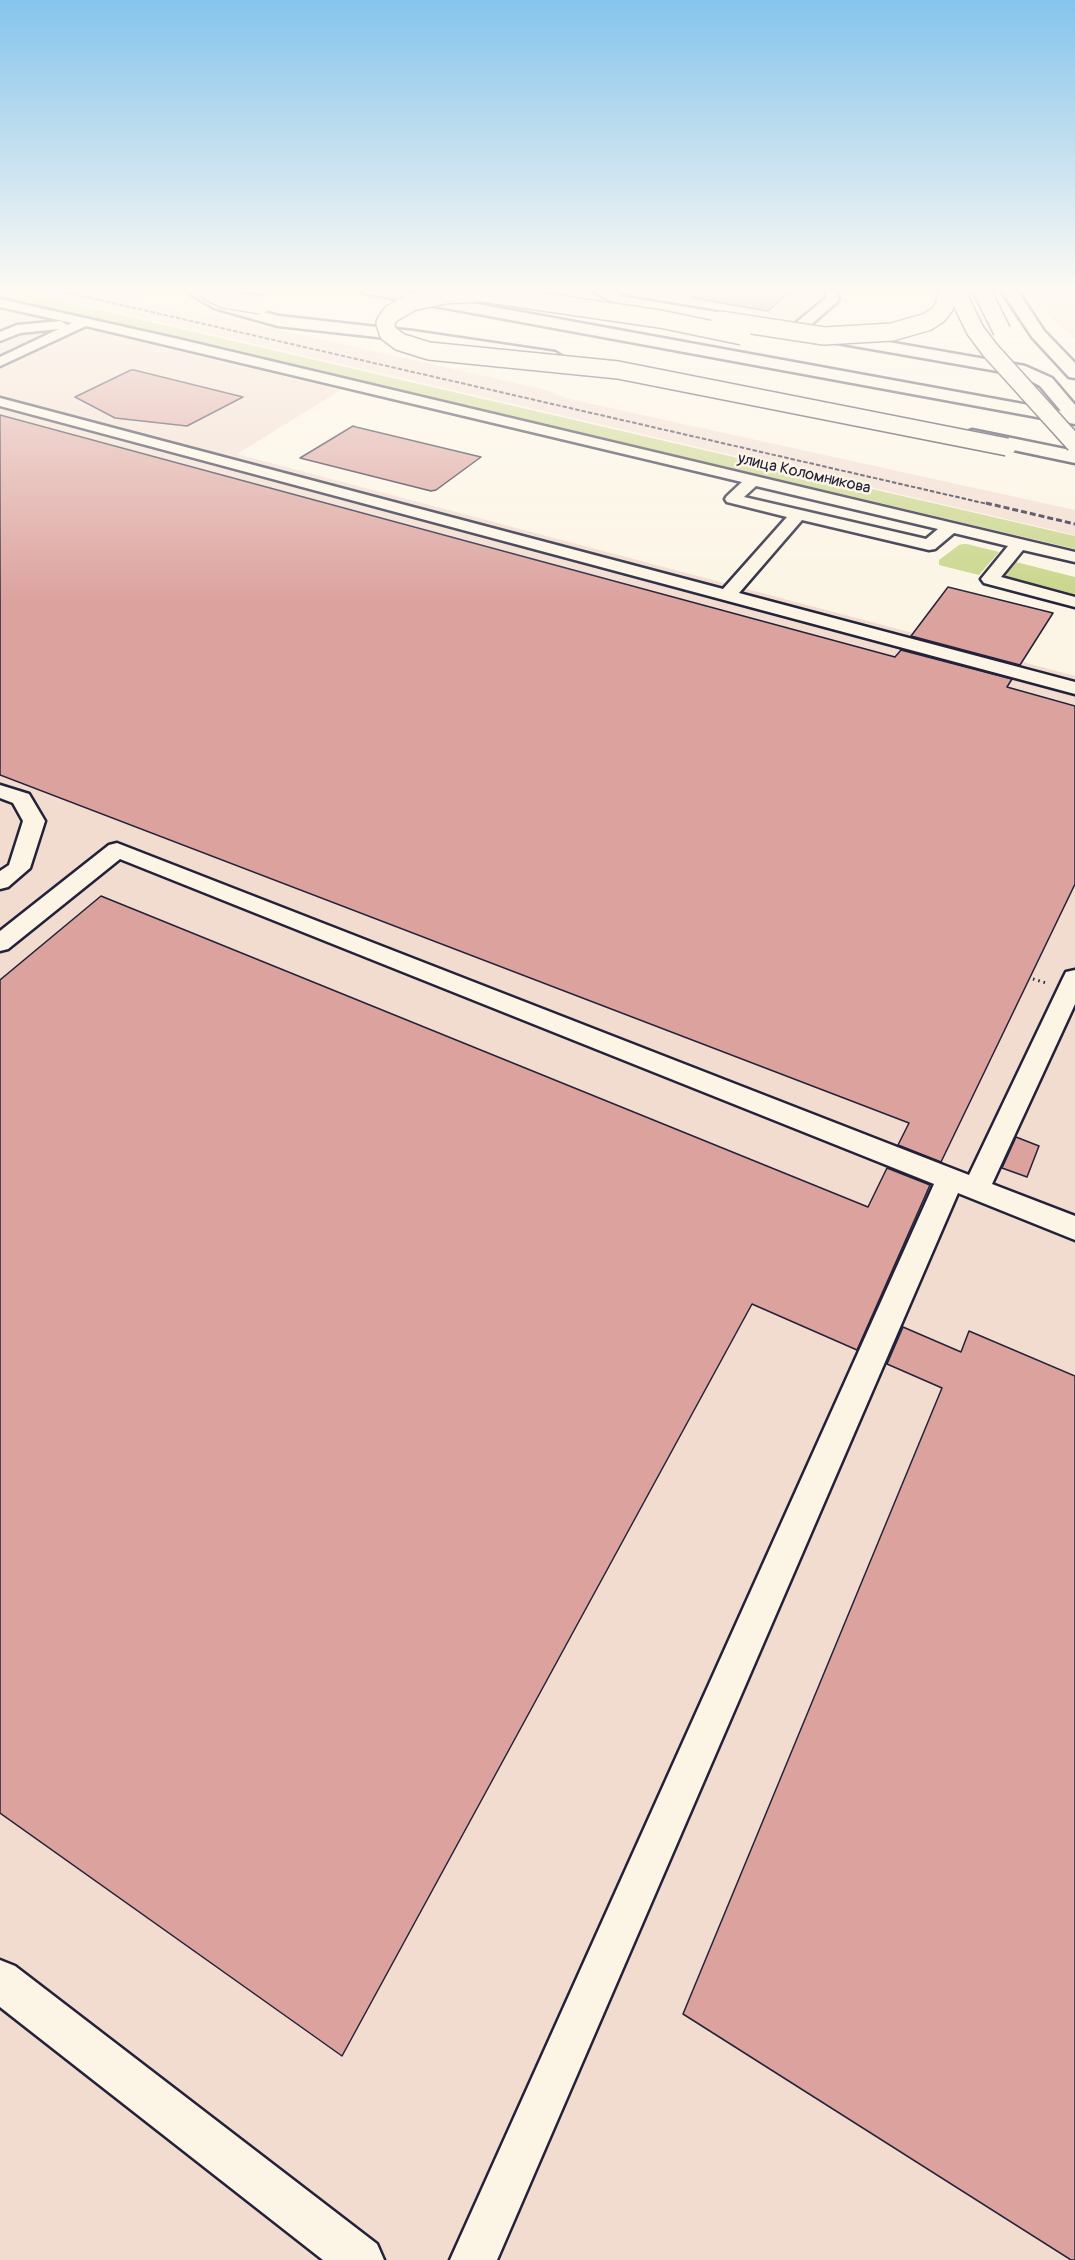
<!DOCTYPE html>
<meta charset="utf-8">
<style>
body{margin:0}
canvas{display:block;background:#fcf5e5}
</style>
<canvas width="1075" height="2260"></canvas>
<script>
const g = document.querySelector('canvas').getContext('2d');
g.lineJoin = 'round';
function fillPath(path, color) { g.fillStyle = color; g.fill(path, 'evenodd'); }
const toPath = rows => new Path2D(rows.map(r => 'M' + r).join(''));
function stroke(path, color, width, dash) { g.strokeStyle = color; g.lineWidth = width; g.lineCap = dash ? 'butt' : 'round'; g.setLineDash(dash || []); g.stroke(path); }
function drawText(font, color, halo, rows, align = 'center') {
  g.font = font + ' Pangolin,sans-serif'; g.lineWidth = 5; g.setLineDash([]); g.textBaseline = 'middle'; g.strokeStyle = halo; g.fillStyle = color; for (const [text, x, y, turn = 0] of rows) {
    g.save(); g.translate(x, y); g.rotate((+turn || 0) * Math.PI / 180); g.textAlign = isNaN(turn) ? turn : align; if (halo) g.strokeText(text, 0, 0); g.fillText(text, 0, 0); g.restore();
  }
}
const built = toPath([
 [0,287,74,287,179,311,196,311,550,391,565,398,1075,510,1075,535,62,299,26,315,341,390,237,454,913,633,948,587,1053,613,1023,662,1075,676,1075,2260,0,2260],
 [668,287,832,287,800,321,657,296],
 [1026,287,1075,287,1075,338,1057,324,1035,301]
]);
const green = toPath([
 [0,287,1075,536,1075,549,0,296],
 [963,544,967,544,999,552,979,575,939,565,939,560,959,545],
 [1012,561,1075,577,1075,598,1012,581,1004,577,1002,573]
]);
const building = toPath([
 [693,287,795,287,768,311,693,298,693,287],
 [131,370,134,370,243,397,187,426,115,418,75,397,131,370],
 [0,415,895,657,901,650,1012,679,1007,687,1075,706,1075,884,941,1162,898,1145,909,1123,0,775,0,415],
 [353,426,356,427,481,457,436,490,431,491,300,458,353,426],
 [948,587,1053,613,1020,665,911,636,948,587],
 [101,896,868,1207,887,1168,930,1185,857,1350,752,1304,342,2056,0,1813,0,980,101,896],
 [1016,1137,1039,1146,1027,1177,1002,1168,1016,1137],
 [903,1327,961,1352,969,1331,1075,1376,1075,2260,1071,2260,683,2014,942,1388,887,1364,903,1327]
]);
const path = toPath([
 [1033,979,1046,983]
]);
const minor = toPath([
 [827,287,835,287,839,299,837,302,801,333,791,333,789,330,791,327,826,298,827,287],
 [0,299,178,339,1075,552,1075,562,1023,550,1001,577,1075,597,1075,607,984,583,981,579,1008,546,954,533,935,549,929,550,802,520,739,593,1075,682,1075,694,0,406,0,398,723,589,787,517,727,502,725,499,727,496,742,482,86,326,0,366,0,357,59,329,20,333,0,341,0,332,17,325,61,321,67,325,72,323,0,307,0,299],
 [756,486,938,529,926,539,744,497,756,486],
 [0,785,29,794,45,821,30,868,8,887,0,889,0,871,9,865,23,821,13,803,0,798,0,785],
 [117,843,969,1175,1063,978,1066,972,1075,970,1075,1004,992,1184,1075,1216,1075,1240,958,1193,497,2260,450,2260,934,1184,120,859,8,949,0,951,0,931,109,845,117,843],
 [0,1960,15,1966,377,2244,384,2260,323,2260,0,2007,0,1960]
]);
const major = toPath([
 [185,287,201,287,226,302,279,316,413,331,555,352,563,357,555,362,413,341,278,326,214,308,192,295,185,287],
 [351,287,384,287,1061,411,1040,386,1020,375,820,340,812,335,820,330,1025,366,1052,378,1075,405,1075,424,359,292,351,287],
 [586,287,606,287,626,297,758,319,766,324,758,329,648,312,616,304,586,287],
 [999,287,1015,287,1044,331,1075,363,1075,378,1069,377,1032,337,999,287],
 [972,430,1075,451,1075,463,966,440,963,436,966,432,972,430]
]);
const railFar1 = toPath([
 [43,287,992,505]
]);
const rail = toPath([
 [986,503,1075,524]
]);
const majorBridge = toPath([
 [205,287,211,293,224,299,261,305],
 [954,287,975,330,990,350,1075,444],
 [980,287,1002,331],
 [720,320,824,336,892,332,927,322,938,315,945,306,946,287],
 [742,336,660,319,482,293,445,295,412,302,391,314,385,323,388,333,400,342,429,351,618,370,1007,447]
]);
const farStreetnames = [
 ["улица Коломникова",804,474,13]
];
fillPath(built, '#f2dcd0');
fillPath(green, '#c8d589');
fillPath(building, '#dca29e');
stroke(building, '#22223b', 1.5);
stroke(minor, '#22223b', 5);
stroke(major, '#22223b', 5);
stroke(path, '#22223b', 3, [1.5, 4]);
fillPath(minor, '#fcf5e5');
fillPath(major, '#fcf5e5');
stroke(railFar1, '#22223b', 2, [4.5, 2]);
stroke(rail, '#22223b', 3, [6, 3]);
stroke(majorBridge, '#22223b', 20, []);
stroke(majorBridge, '#fcf5e5', 17);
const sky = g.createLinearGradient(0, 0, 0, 603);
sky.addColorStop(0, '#85c4ec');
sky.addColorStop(0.48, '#fefaf3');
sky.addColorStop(1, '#fefaf300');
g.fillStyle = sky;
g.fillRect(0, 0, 1075, 603);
drawText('16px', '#22223b', '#fcf5e5', farStreetnames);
</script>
